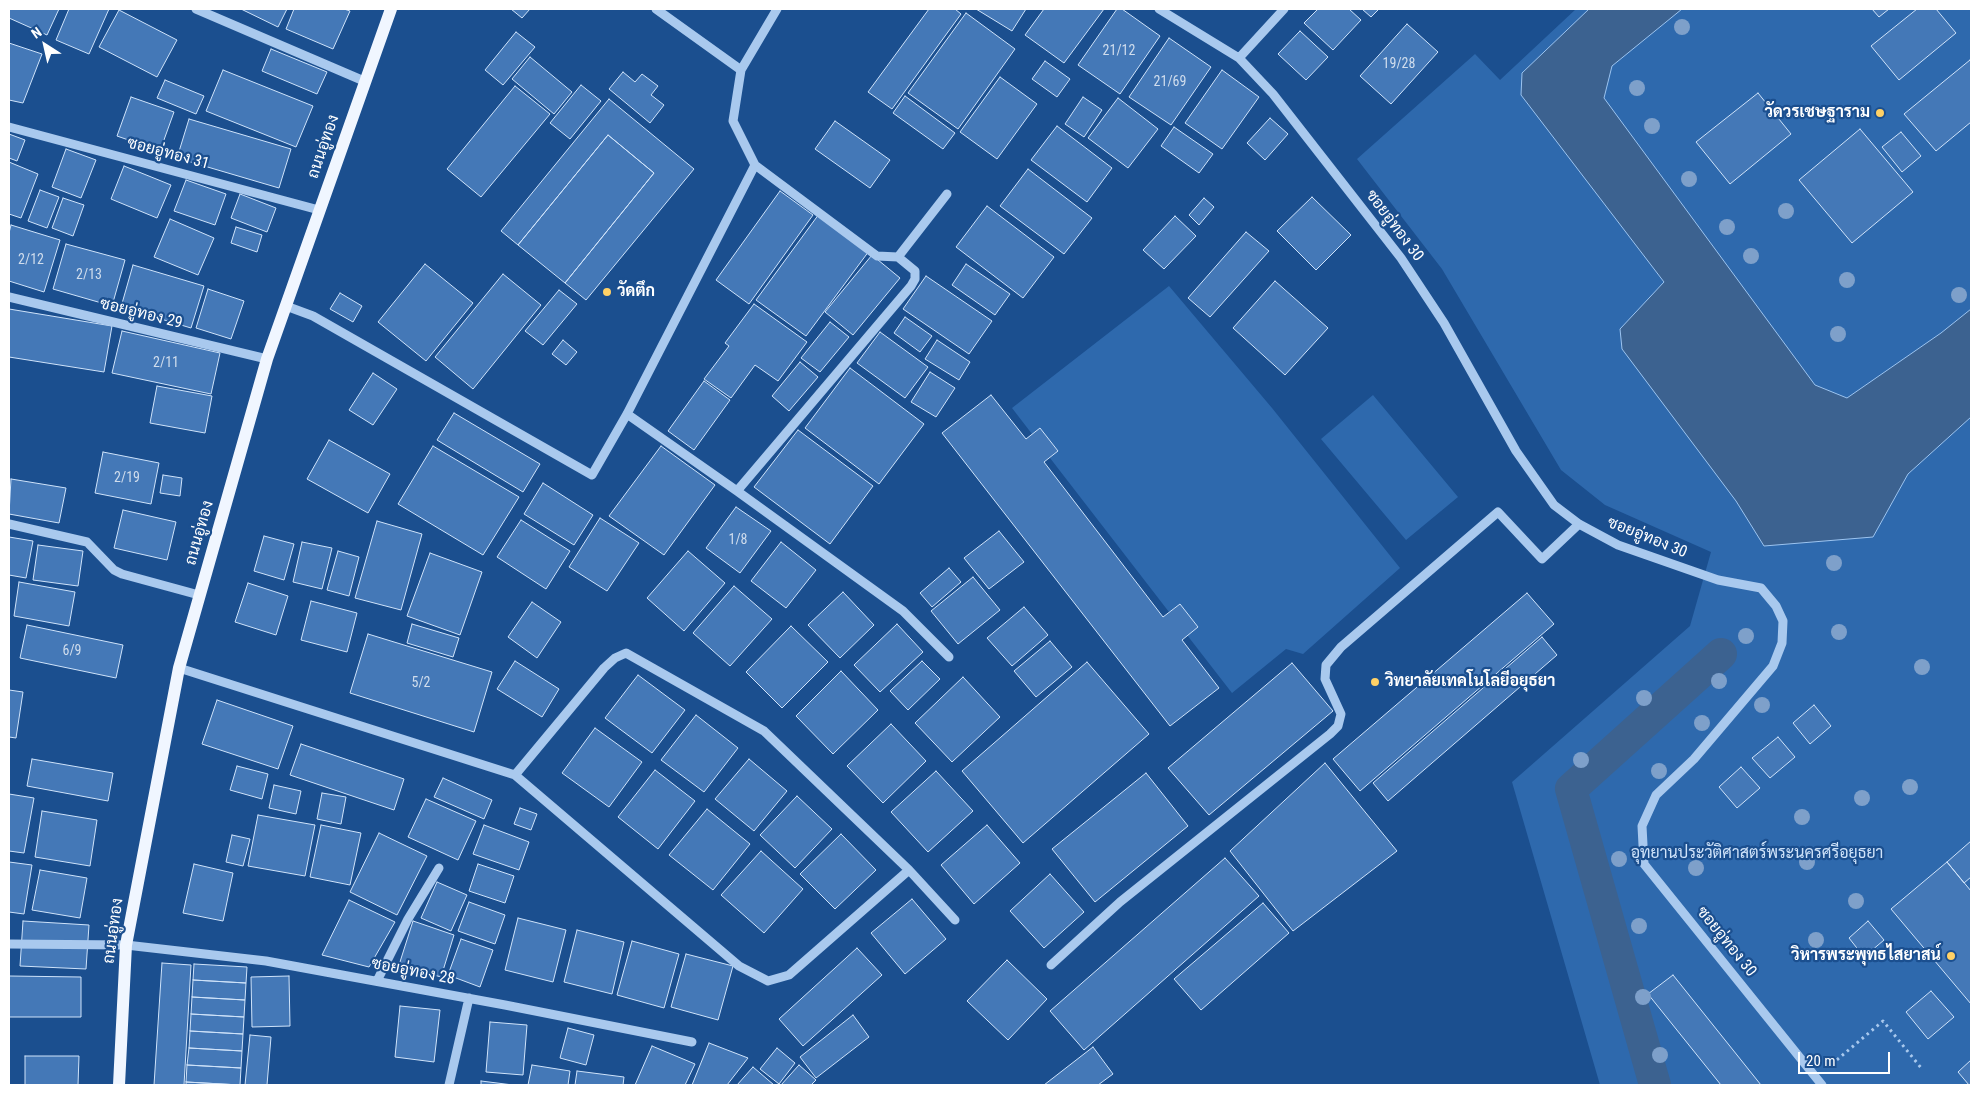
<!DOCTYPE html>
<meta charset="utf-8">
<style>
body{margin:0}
#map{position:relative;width:1980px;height:1094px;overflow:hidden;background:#1b4f8f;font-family:"Roboto Condensed",sans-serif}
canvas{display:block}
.frame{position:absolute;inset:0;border:10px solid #fff;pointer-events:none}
.north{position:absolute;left:20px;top:20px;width:50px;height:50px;-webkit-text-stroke:4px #1b4f8f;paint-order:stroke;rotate:325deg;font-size:14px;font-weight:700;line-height:20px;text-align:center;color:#fff}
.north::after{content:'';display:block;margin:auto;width:18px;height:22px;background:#fff;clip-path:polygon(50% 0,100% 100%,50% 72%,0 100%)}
.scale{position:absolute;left:1798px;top:1052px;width:92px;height:22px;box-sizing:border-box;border:2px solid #fff;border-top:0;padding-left:6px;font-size:15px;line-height:18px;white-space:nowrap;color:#fff;-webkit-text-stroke:4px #1b4f8f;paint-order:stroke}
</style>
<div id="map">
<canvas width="1980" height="1094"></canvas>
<div class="frame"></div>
<div class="north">N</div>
<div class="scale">20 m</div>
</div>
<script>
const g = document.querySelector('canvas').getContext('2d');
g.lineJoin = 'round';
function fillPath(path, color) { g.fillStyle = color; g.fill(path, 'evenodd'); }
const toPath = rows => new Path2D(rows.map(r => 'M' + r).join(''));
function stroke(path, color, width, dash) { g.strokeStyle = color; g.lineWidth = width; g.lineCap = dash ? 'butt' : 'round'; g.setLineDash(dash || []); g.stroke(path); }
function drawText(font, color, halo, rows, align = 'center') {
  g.font = font + ' "Roboto Condensed",Sarabun,sans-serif'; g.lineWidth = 4.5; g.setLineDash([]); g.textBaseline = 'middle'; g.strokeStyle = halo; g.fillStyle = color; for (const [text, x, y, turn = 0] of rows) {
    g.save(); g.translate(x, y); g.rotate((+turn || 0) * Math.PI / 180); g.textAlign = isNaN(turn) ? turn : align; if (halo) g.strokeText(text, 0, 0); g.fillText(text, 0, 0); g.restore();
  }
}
const green = toPath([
 [1576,9,1971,9,1971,1085,1600,1085,1512,782,1690,626,1711,552,1605,505,1561,470,1442,269,1357,159,1475,54,1500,80],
 [1169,286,1272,408,1400,568,1303,654,1286,649,1232,693,1187,635,1198,627,1180,604,1169,612,1050,458,1058,451,1040,428,1032,434,1012,408],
 [1373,395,1458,497,1406,540,1321,439]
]);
const water = toPath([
 [1589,9,1682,9,1612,66,1604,98,1815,385,1847,398,1941,333,1971,309,1971,417,1908,474,1873,537,1764,546,1736,501,1622,349,1620,329,1664,282,1521,95,1522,73,1589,9]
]);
const canal = toPath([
 [1655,1085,1571,789,1721,654]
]);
const building = toPath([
 [9,9,59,9,47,35,9,18,9,9],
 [69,9,109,9,89,54,56,40,69,9],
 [241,9,287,9,278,27,241,9],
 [294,9,344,9,350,11,333,49,286,29,294,9],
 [511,9,530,9,522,18,511,9],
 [929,9,955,9,961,14,892,109,868,92,929,9],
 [976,9,1026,9,1012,31,976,9],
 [1044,9,1104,9,1064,63,1025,35,1044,9],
 [1117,9,1122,9,1160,36,1120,94,1078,65,1117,9],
 [1318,9,1349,9,1361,20,1333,50,1304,23,1318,9],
 [1362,9,1379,9,1371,17,1362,9],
 [1872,9,1889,9,1879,17,1872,9],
 [1917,9,1936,9,1956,33,1899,80,1871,46,1917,9],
 [119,10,177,40,157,77,99,47,119,10],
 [966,13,1015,49,958,129,908,93,966,13],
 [1407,24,1438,52,1391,104,1360,76,1407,24],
 [1300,31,1328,57,1306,80,1278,54,1300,31],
 [516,32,535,47,503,85,485,70,516,32],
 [1169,38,1211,67,1171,125,1129,97,1169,38],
 [9,43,42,54,23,103,9,100,9,43],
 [271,49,327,72,317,94,262,71,271,49],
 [530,57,572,92,554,114,512,79,530,57],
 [1970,60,1971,62,1971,122,1936,151,1904,114,1970,60],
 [1045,61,1070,79,1057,97,1032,79,1045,61],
 [223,70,313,106,296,147,206,111,223,70],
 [1222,70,1259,97,1222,149,1185,123,1222,70],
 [623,72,635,82,642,74,658,86,651,95,664,105,650,123,609,89,623,72],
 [1000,77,1037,104,997,159,960,132,1000,77],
 [165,80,204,96,196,114,157,98,165,80],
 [581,85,601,101,570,139,550,123,581,85],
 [515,86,550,114,481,197,447,169,515,86],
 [1758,93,1791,134,1730,184,1696,142,1758,93],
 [905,96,955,133,943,149,893,113,905,96],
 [131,97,174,112,160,151,117,136,131,97],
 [1083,97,1102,110,1084,137,1065,124,1083,97],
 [1118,98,1158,129,1128,168,1088,138,1118,98],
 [609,99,694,169,586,300,565,283,654,173,608,135,518,245,501,231,609,99],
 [1270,118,1288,134,1265,160,1247,143,1270,118],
 [189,119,291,149,279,188,177,158,189,119],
 [835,121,890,160,870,188,815,149,835,121],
 [1057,126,1112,168,1087,202,1031,160,1057,126],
 [1174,127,1213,154,1199,173,1161,146,1174,127],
 [1860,129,1913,192,1852,243,1799,180,1860,129],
 [1901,132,1921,156,1902,172,1882,147,1901,132],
 [9,134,25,140,17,161,9,158,9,134],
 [608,135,654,173,565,283,518,245,608,135],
 [66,149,96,160,81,198,52,187,66,149],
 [9,162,38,174,21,218,9,214,9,162],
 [124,166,171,185,157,218,111,199,124,166],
 [1028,169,1092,218,1064,254,1000,206,1028,169],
 [186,180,226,194,215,225,174,211,186,180],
 [40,190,59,197,47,228,28,221,40,190],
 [780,191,813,215,749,304,716,280,780,191],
 [240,194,276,208,267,232,231,218,240,194],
 [1312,197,1351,235,1316,270,1277,231,1312,197],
 [63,198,84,205,73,236,52,228,63,198],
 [1204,198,1214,207,1199,225,1189,215,1204,198],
 [987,206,1054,257,1023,298,956,247,987,206],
 [819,214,869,251,806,336,756,300,819,214],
 [1175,216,1196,236,1164,269,1143,250,1175,216],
 [170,219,214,238,198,275,154,257,170,219],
 [11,225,60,240,44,292,9,281,9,233,11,225],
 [236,227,262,235,257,252,231,243,236,227],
 [1246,232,1269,251,1210,317,1188,298,1246,232],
 [66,244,125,260,112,306,53,289,66,244],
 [872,255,900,278,853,335,825,312,872,255],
 [425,264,473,303,426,361,378,322,425,264],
 [966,264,1010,294,995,315,952,285,966,264],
 [133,265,204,286,191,328,121,307,133,265],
 [503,274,541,305,473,389,435,357,503,274],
 [926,276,992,321,969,354,903,309,926,276],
 [1275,281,1328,328,1285,375,1233,328,1275,281],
 [208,289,244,301,231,339,196,328,208,289],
 [559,290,577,304,543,345,525,331,559,290],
 [340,293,362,306,353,322,330,309,340,293],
 [754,304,807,342,778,381,755,365,731,398,704,379,729,346,725,343,754,304],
 [9,309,112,326,104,372,9,357,9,309],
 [905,317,932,336,920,352,894,333,905,317],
 [830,322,849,337,820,372,801,358,830,322],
 [122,331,220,353,211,394,112,373,122,331],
 [880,332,928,367,905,398,857,363,880,332],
 [563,340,577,352,566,365,552,354,563,340],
 [937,340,970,362,959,380,925,359,937,340],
 [800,362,818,377,789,411,772,396,800,362],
 [850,368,924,424,879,484,805,428,850,368],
 [930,372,955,388,936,417,911,402,930,372],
 [373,373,397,389,373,425,349,410,373,373],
 [704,381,730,400,694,450,668,431,704,381],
 [157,386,212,396,205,433,150,423,157,386],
 [991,395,1026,439,1040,428,1058,451,1044,462,1163,617,1180,604,1198,627,1182,640,1219,688,1170,726,942,433,991,395],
 [454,413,540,464,523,492,437,440,454,413],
 [798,430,873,486,830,544,754,487,798,430],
 [329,440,390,474,368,513,307,479,329,440],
 [433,446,519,497,483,555,398,504,433,446],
 [661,446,715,485,664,555,609,516,661,446],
 [103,452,159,463,151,504,95,493,103,452],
 [163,475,182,478,180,496,160,493,163,475],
 [11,479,66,488,59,523,9,514,11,479],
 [543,483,593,515,574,545,524,514,543,483],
 [736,507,771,531,740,573,706,548,736,507],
 [123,510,176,522,167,560,114,548,123,510],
 [600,518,639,543,607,591,569,567,600,518],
 [521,520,570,551,546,589,497,557,521,520],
 [377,521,422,534,401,610,355,598,377,521],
 [999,531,1024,562,989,589,964,558,999,531],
 [264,536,294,544,284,580,254,571,264,536],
 [9,537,33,541,26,578,9,575,9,537],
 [302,542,332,548,322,589,293,582,302,542],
 [781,542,816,570,786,608,751,581,781,542],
 [38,545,83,551,78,586,33,580,38,545],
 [338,551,359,557,349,596,327,590,338,551],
 [688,551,725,583,684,631,647,598,688,551],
 [430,553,482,572,460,635,407,616,430,553],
 [949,568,961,582,932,607,920,593,949,568],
 [973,577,1000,610,958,644,931,611,973,577],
 [19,582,75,592,69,626,14,616,19,582],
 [248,583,288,596,276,635,235,622,248,583],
 [734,586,772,619,730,666,693,633,734,586],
 [843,592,874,625,840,658,808,625,843,592],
 [1527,593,1554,624,1360,791,1333,759,1527,593],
 [311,601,357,613,347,652,301,640,311,601],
 [532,602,561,622,537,658,508,637,532,602],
 [1024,607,1048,635,1012,666,987,638,1024,607],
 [412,624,459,638,453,657,407,643,412,624],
 [897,624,923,652,880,692,854,665,897,624],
 [27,625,123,645,116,678,20,658,27,625],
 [791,626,828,662,782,708,746,672,791,626],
 [368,634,492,672,474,732,350,693,368,634],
 [1542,637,1557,655,1388,801,1373,783,1542,637],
 [1050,641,1072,667,1036,697,1014,671,1050,641],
 [515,661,559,689,542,717,497,689,515,661],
 [922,661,940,679,908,710,890,691,922,661],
 [1087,662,1149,734,1023,843,962,771,1087,662],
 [1292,663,1333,711,1209,815,1168,768,1292,663],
 [841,671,878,710,833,754,796,716,841,671],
 [638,675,685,710,652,753,605,718,638,675],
 [963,677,1000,717,952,762,915,723,963,677],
 [9,690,23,692,16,738,9,737,9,690],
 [217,700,293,726,278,769,202,744,217,700],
 [1814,705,1831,726,1810,744,1793,723,1814,705],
 [696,715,738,748,704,792,661,760,696,715],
 [891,724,926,761,883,803,847,766,891,724],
 [595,728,642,762,609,807,562,773,595,728],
 [1778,737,1795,757,1770,778,1752,758,1778,737],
 [301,744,404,779,394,810,290,775,301,744],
 [32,759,113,773,108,801,27,786,32,759],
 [749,759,787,791,754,831,715,799,749,759],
 [1325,763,1397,851,1293,931,1230,851,1325,763],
 [237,766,268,774,262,799,230,790,237,766],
 [1741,767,1760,788,1737,808,1719,787,1741,767],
 [655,770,695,801,658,849,618,817,655,770],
 [936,771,973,811,928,852,891,812,936,771],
 [1146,773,1188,826,1095,902,1052,849,1146,773],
 [443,778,492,800,484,819,434,797,443,778],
 [274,785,301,791,296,814,269,808,274,785],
 [322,793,346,797,341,824,317,819,322,793],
 [9,794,34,798,24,853,9,851,9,794],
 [797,796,832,829,795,868,760,835,797,796],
 [426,799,476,821,458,860,408,837,426,799],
 [520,808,537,814,531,830,514,824,520,808],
 [707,809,750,844,713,890,669,855,707,809],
 [42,811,97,820,90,866,35,857,42,811],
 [258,815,315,825,305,876,248,866,258,815],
 [321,825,361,833,350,885,310,877,321,825],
 [484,825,529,842,519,870,473,854,484,825],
 [987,825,1020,863,974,904,941,865,987,825],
 [379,833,427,856,397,915,350,892,379,833],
 [841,834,876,870,835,909,800,874,841,834],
 [232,835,250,839,243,866,226,862,232,835],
 [1971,841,1971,877,1964,883,1947,862,1971,841],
 [761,851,803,889,764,933,721,895,761,851],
 [1225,858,1259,896,1084,1050,1050,1011,1225,858],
 [9,862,32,865,24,914,9,912,9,862],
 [1947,862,1971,891,1971,1004,1891,909,1947,862],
 [194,864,233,873,223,921,183,913,194,864],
 [478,864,514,876,505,903,469,891,478,864],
 [40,870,87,878,80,918,32,910,40,870],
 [1050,874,1084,912,1044,948,1010,911,1050,874],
 [437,882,467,895,451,931,421,918,437,882],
 [912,899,946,939,905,974,871,933,912,899],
 [349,900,395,922,369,967,322,955,349,900],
 [469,902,505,915,495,944,458,931,469,902],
 [1263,903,1289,933,1201,1010,1174,979,1263,903],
 [518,918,566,930,553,982,505,970,518,918],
 [23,921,89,925,86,969,20,966,23,921],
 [413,921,454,935,441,977,399,965,413,921],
 [1868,921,1884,940,1864,957,1849,938,1868,921],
 [577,930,624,942,612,994,564,982,577,930],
 [461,939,493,950,480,987,448,975,461,939],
 [632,941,679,954,664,1008,617,995,632,941],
 [857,948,882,975,803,1046,779,1019,857,948],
 [686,954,733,966,718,1020,671,1007,686,954],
 [1007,960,1047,999,1008,1040,967,1001,1007,960],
 [162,963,191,965,184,1085,154,1085,162,963],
 [194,964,247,967,246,983,193,980,194,964],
 [1673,975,1761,1085,1721,1085,1648,994,1673,975],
 [9,976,81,977,81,1017,9,1017,9,976],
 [289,976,290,1026,252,1027,251,977,289,976],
 [193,980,246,983,245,1000,192,997,193,980],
 [1931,991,1954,1017,1928,1039,1906,1012,1931,991],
 [192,997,245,1000,244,1017,191,1014,192,997],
 [400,1006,440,1010,434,1062,395,1057,400,1006],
 [191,1014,244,1017,243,1034,190,1031,191,1014],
 [853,1015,869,1037,816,1078,800,1057,853,1015],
 [490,1022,527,1025,523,1075,486,1072,490,1022],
 [568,1028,594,1035,586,1065,560,1058,568,1028],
 [190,1031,243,1034,242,1051,189,1048,190,1031],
 [250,1035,271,1037,267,1085,245,1085,250,1035],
 [709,1043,748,1058,727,1085,692,1085,709,1043],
 [652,1046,695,1064,685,1085,635,1085,652,1046],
 [1093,1047,1113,1074,1098,1085,1044,1085,1093,1047],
 [189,1048,242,1051,241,1068,187,1065,189,1048],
 [777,1048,795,1063,779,1084,760,1069,777,1048],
 [25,1056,79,1056,78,1085,25,1085,25,1056],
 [1971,1060,1971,1085,1969,1085,1958,1072,1971,1060],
 [187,1065,241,1068,240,1085,186,1082,187,1065],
 [532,1065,570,1071,568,1085,528,1085,532,1065],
 [799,1065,816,1080,811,1085,781,1085,799,1065],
 [753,1067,774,1085,737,1085,753,1067],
 [577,1071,624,1077,623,1085,575,1085,577,1071],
 [481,1081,513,1085,481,1085,481,1081],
 [186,1082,240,1085,186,1085,186,1082]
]);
const path = toPath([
 [1832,1064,1883,1021,1922,1069]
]);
const minor = toPath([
 [196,9,364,81],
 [1159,9,1239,58,1273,94,1401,258,1444,323,1516,451,1554,505,1579,524,1618,545,1718,580,1761,588,1776,606,1783,621,1782,643,1773,666,1694,759,1656,795,1642,826,1644,864,1822,1085],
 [1239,58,1284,9],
 [741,70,777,9],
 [9,127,319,210],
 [755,165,877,256,898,257,947,194],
 [9,297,267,359],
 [286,306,313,316,592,475,627,414,755,165,733,121,741,70,656,9],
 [627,414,737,491,903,611,949,657],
 [737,491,911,286,915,279,915,271,898,257],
 [9,524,87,542,114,570,122,574,199,595],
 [179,668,515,775,739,966,768,981,789,975,909,870],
 [515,775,604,668,615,658,626,653,764,731,909,870,955,920],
 [9,944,126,945,266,961,505,1005,692,1042],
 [1051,965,1120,902,1330,734,1338,726,1341,714,1325,679,1326,665,1341,647,1498,512,1542,559,1579,524],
 [377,981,408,919,439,868],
 [449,1085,469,998]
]);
const major = toPath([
 [119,1085,126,945,179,668,267,359,391,9]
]);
const trees = [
 [1682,27],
 [1637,88],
 [1652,126],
 [1689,179],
 [1786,211],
 [1727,227],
 [1751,256],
 [1847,280],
 [1959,295],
 [1838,334],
 [1834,563],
 [1839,632],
 [1746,636],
 [1922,667],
 [1719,681],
 [1644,698],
 [1762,705],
 [1702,723],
 [1581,760],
 [1659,771],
 [1910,787],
 [1862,798],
 [1802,817],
 [1619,859],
 [1807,862],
 [1696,868],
 [1856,901],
 [1639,926],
 [1816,940],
 [1643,997],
 [1660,1055]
];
const markers = [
 [1880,113,5,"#ffd166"],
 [607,292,5,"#ffd166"],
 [1375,682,5,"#ffd166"],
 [1951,956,5,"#ffd166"]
];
const numberNames = [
 ["21/12",1119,51],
 ["19/28",1399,64],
 ["21/69",1170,82],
 ["2/12",31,260],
 ["2/13",89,275],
 ["2/11",166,363],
 ["2/19",127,478],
 ["1/8",738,540],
 ["6/9",72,651],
 ["5/2",421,683]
];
const poiNames = [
 ["วัดวรเชษฐาราม",1870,113],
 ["วัดตึก",617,292,"left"],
 ["วิทยาลัยเทคโนโลยีอยุธยา",1385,682,"left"],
 ["วิหารพระพุทธไสยาสน์",1941,956]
];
const streetNames = [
 ["ถนนอู่ทอง",324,147,-71],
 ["ซอยอู่ทอง 31",168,154,15],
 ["ซอยอู่ทอง 30",1394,226,53],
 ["ซอยอู่ทอง 29",141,314,14],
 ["ถนนอู่ทอง",200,533,-74],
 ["ซอยอู่ทอง 30",1647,538,22],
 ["ถนนอู่ทอง",114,931,-82],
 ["ซอยอู่ทอง 30",1726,942,51],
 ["ซอยอู่ทอง 28",413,972,11]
];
const parkNames = [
 ["อุทยานประวัติศาสตร์พระนครศรีอยุธยา",1757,854]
];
fillPath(green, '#2e69ad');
fillPath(water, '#3c6290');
stroke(water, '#9cc4f0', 1);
stroke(canal, '#3c6290', 32);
fillPath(building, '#4478b7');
stroke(building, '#cfe3fa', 1);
stroke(path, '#a9c9ee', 3, [2.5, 4]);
stroke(minor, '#a9c9ee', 9);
stroke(major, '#f0f6ff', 12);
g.fillStyle = '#7ea0ca';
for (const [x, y] of trees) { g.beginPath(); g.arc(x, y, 8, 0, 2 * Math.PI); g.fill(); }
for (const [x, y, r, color] of markers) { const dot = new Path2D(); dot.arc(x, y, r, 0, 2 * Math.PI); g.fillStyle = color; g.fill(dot); stroke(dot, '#1b4f8f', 2); }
drawText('14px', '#d0dded', null, numberNames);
drawText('bold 16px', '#fff', '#1b4f8f', poiNames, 'right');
drawText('16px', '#fff', '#1b4f8f', streetNames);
drawText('16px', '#cfe3fa', '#1b4f8f', parkNames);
</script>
